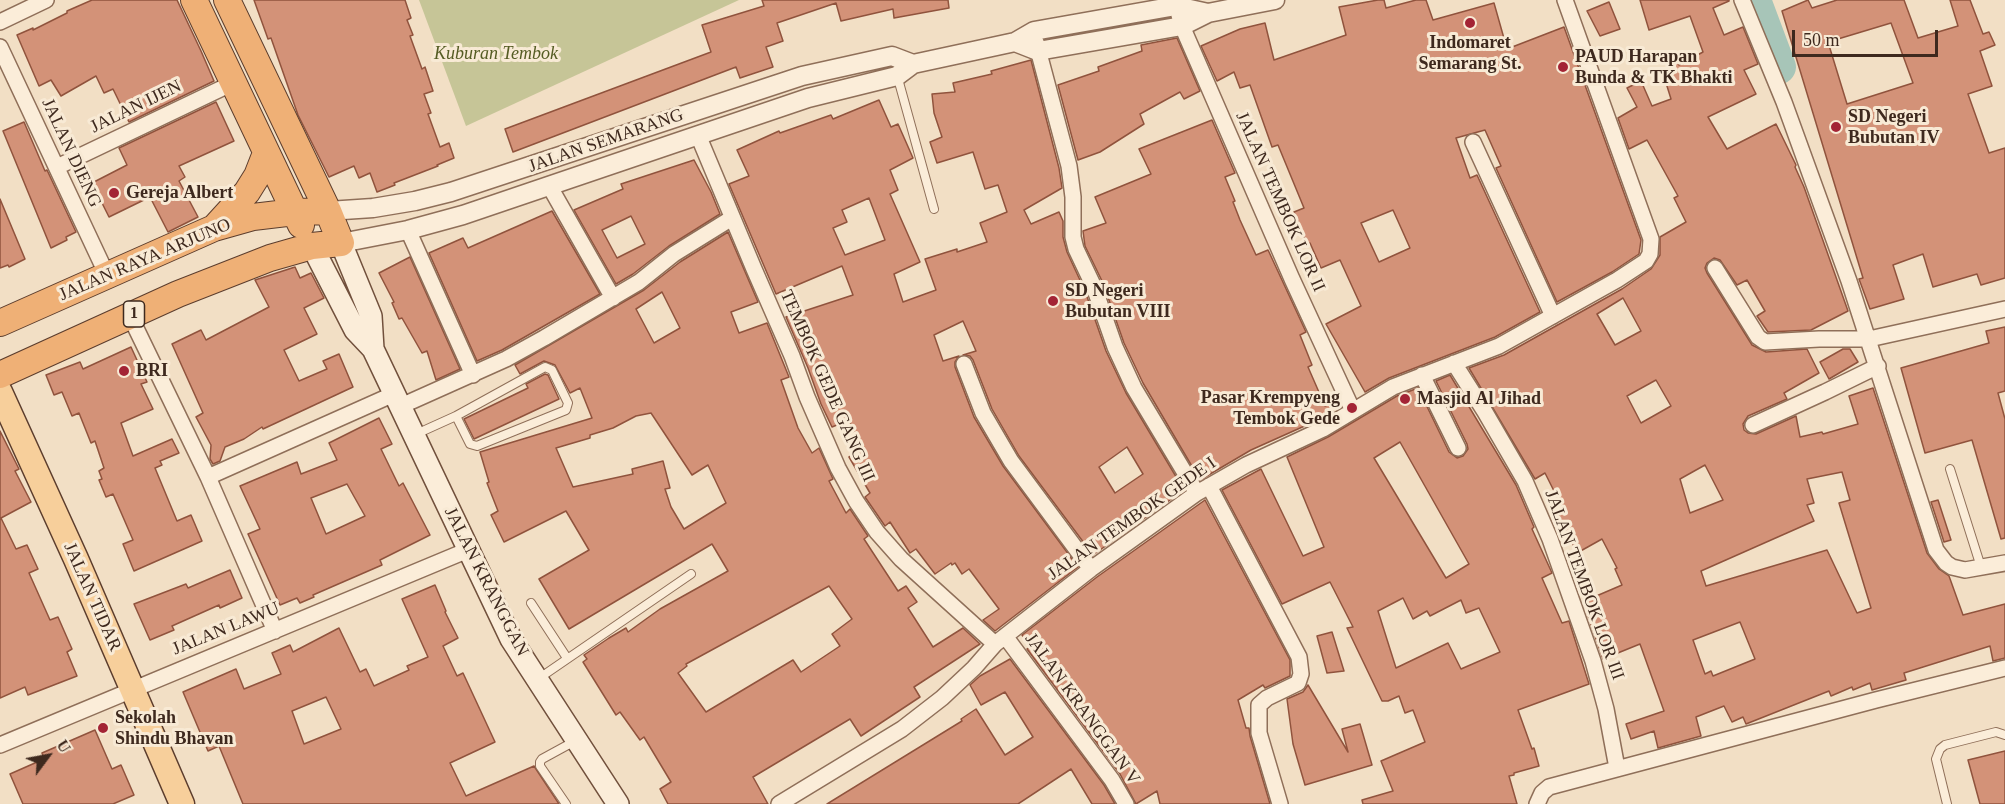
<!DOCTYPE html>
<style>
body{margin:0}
#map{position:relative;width:2005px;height:804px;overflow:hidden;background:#f2dfc5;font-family:Georgia,serif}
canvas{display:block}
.north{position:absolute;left:18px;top:726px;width:60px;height:60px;-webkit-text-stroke:4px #f8ead5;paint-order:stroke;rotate:58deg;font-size:16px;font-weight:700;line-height:24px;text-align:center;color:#3e291e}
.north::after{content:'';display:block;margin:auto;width:21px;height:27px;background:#3e291e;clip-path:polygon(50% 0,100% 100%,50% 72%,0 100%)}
.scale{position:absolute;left:1792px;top:30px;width:146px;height:27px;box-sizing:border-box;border:3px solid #3e291e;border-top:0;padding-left:8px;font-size:18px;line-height:21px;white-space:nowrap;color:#3e291e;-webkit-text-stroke:4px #f8ead5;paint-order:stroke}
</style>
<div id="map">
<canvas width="2005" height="804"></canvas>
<div class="north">U</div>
<div class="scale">50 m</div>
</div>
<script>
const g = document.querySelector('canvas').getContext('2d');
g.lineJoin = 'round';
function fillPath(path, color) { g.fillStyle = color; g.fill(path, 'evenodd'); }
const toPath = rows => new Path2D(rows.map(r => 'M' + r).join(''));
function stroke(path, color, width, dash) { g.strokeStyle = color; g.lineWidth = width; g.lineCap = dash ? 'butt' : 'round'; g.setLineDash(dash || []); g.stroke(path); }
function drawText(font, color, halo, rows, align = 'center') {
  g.font = font + ' Georgia,serif'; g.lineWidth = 6; g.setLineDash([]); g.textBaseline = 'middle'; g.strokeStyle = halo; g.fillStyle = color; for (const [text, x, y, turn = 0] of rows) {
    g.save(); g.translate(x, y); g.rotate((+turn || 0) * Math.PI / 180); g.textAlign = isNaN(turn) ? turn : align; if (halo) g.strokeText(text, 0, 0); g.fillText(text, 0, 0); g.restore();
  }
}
const cemetery = toPath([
 [419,0,739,0,466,126]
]);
const river = toPath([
 [1754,0,1779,67]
]);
const building = toPath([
 [92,0,177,0,201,51,214,81,129,122,113,89,104,93,96,76,61,96,51,80,39,86,17,35,33,28,33,30,67,13,67,11,92,0],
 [254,0,405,0,411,18,407,20,413,35,410,36,422,69,425,67,433,91,424,94,431,113,428,114,440,147,449,143,454,158,437,165,438,166,394,183,395,185,377,192,370,173,359,178,354,166,329,177,298,115,271,38,268,39,254,0],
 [762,0,948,0,949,8,894,18,893,9,841,21,836,3,777,23,783,41,766,47,773,67,740,78,736,67,513,152,505,129,711,52,702,25,764,6,762,0],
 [1378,0,1384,0,1386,8,1416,0,1426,0,1433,20,1494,3,1507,49,1564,27,1641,240,1639,254,1612,272,1557,302,1496,168,1501,166,1485,130,1456,138,1470,178,1477,175,1540,312,1495,337,1389,378,1365,392,1326,324,1361,306,1340,260,1321,268,1310,243,1307,244,1294,212,1304,208,1278,145,1272,147,1250,85,1240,88,1234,72,1217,81,1201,46,1240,29,1265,23,1274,60,1346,35,1339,7,1378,0],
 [1393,210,1410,248,1379,262,1361,223,1393,210],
 [1640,0,1729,0,1729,1,1713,8,1724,35,1743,27,1758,64,1744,70,1756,94,1708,117,1727,149,1776,124,1796,165,1795,167,1804,187,1848,311,1811,330,1768,332,1757,316,1765,311,1747,280,1737,285,1720,260,1714,258,1707,263,1705,268,1707,273,1752,345,1766,352,1807,349,1819,373,1784,393,1787,399,1748,416,1743,424,1744,430,1748,433,1756,434,1796,416,1800,437,1822,432,1823,434,1858,424,1849,396,1873,388,1927,553,1939,569,1949,576,1963,615,2005,604,2005,658,1993,661,1990,646,1904,673,1906,680,1872,690,1870,683,1853,690,1852,687,1831,696,1829,691,1746,724,1743,717,1732,722,1724,706,1696,717,1701,736,1658,748,1654,731,1631,739,1626,724,1664,711,1640,644,1603,659,1587,613,1592,611,1587,600,1622,585,1615,569,1617,568,1602,539,1577,553,1557,512,1563,509,1545,473,1535,479,1469,368,1504,355,1622,289,1651,269,1660,255,1660,237,1686,222,1674,198,1678,196,1647,140,1629,149,1618,118,1637,107,1627,88,1641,81,1652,106,1671,99,1662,70,1677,62,1679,65,1703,52,1690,16,1649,30,1640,0],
 [1623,298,1641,331,1615,345,1597,314,1623,298],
 [1656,380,1671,406,1641,423,1627,396,1656,380],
 [1705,465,1723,500,1690,513,1680,479,1705,465],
 [1842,472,1850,500,1839,503,1871,608,1857,613,1827,550,1706,586,1701,571,1814,521,1807,505,1814,503,1807,479,1842,472],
 [1740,622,1755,659,1713,676,1711,671,1705,674,1693,640,1740,622],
 [1808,0,1812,8,1837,0,1904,0,1918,38,1958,26,1950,0,1970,0,1983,34,1989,32,1995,45,1980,51,1992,86,1968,94,1989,153,2005,148,2005,278,1981,285,1977,274,1933,287,1923,254,1893,265,1904,299,1870,309,1859,279,1863,278,1782,11,1808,0],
 [1891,23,1913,83,1847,104,1828,42,1891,23],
 [1609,2,1620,29,1600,36,1587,11,1609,2],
 [1177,38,1200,91,1184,99,1180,92,1140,114,1144,124,1100,152,1078,160,1058,85,1099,71,1098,67,1142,51,1141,45,1177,38],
 [1031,60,1059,168,1062,188,1024,210,1031,224,1059,212,1063,221,1063,237,1067,252,1085,291,1106,351,1126,393,1184,490,1093,555,1019,456,992,409,973,360,970,356,963,355,976,351,963,321,934,335,943,361,959,356,955,362,955,367,974,417,1003,466,1078,567,995,631,983,620,999,609,969,569,962,574,955,563,952,565,951,563,935,574,916,549,910,553,890,522,885,526,865,497,870,493,849,457,862,450,849,420,832,427,821,404,808,368,786,317,853,295,842,266,776,294,729,184,749,176,737,150,779,131,780,133,831,115,833,119,879,100,891,127,898,124,913,158,890,170,898,190,890,194,920,262,894,274,903,302,936,290,925,259,957,249,957,252,987,242,980,223,1007,212,998,185,985,189,973,152,937,163,930,142,942,137,934,113,932,94,955,92,953,83,992,74,991,71,1031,60],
 [869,198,885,240,845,255,833,228,847,222,842,210,869,198],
 [1127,447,1143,474,1115,493,1099,467,1127,447],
 [216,102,234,141,179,166,185,177,179,181,198,217,168,232,150,197,109,217,92,183,127,165,119,148,216,102],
 [1212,120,1235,173,1225,177,1235,201,1233,202,1240,220,1256,255,1268,250,1269,252,1306,332,1300,335,1312,365,1308,367,1325,406,1330,404,1333,411,1318,420,1251,450,1200,480,1143,383,1124,343,1103,283,1085,246,1083,231,1106,223,1095,197,1151,174,1139,149,1212,120],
 [24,122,45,171,47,170,76,232,66,237,67,240,51,248,3,131,24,122],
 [694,160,711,192,720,214,669,246,633,274,616,284,574,210,623,189,621,184,694,160],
 [631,216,645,244,617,258,602,230,631,216],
 [0,199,25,259,9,267,8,265,0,268,0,199],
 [552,211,600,294,502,350,477,361,429,253,463,238,468,248,552,211],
 [728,232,758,302,731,312,739,333,767,323,789,377,781,380,798,428,812,453,819,448,833,479,829,481,846,513,850,509,868,536,864,539,898,591,906,586,917,602,908,608,933,647,963,628,980,644,914,687,920,697,861,736,850,719,753,777,768,804,668,804,660,789,671,782,644,737,640,740,620,712,616,715,583,662,587,659,584,655,609,638,626,628,628,632,660,609,728,571,712,544,569,629,539,579,589,550,566,511,504,542,491,515,498,511,487,483,489,482,480,452,592,418,580,388,570,393,555,365,544,361,520,374,515,365,644,290,680,262,728,232],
 [662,292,680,328,654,343,636,309,662,292],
 [651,413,692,475,708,465,726,503,684,529,671,507,665,489,670,488,663,461,632,469,633,474,573,487,556,448,590,438,590,435,613,428,636,416,651,413],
 [829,586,852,619,832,634,840,646,801,672,793,660,706,712,678,673,687,666,686,664,829,586],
 [410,257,460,369,436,380,427,351,422,353,402,318,399,319,392,303,394,302,379,273,410,257],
 [295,267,300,278,311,273,324,298,304,308,317,334,284,350,299,381,327,369,323,361,339,354,353,387,263,429,262,427,244,439,225,447,220,461,213,464,210,459,211,445,196,417,203,413,172,344,201,330,206,340,269,307,255,280,295,267],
 [2005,327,2005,391,1998,393,2005,419,2005,538,2001,539,1972,440,1925,453,1901,368,1989,343,1986,331,2005,327],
 [131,347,147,382,141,384,153,409,121,423,133,456,172,439,179,453,160,461,162,465,155,468,177,521,191,515,202,541,134,571,123,544,133,540,113,494,106,497,99,480,102,479,99,471,104,468,95,441,91,443,79,413,72,416,62,392,54,395,46,375,80,362,83,369,131,347],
 [1843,349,1850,349,1858,362,1829,379,1820,362,1843,349],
 [545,374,548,375,559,399,474,439,464,419,528,388,526,384,545,374],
 [1450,375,1516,485,1534,527,1532,529,1552,573,1542,578,1562,623,1569,621,1589,684,1518,710,1532,749,1534,748,1539,766,1514,773,1514,775,1509,776,1517,804,1363,804,1362,800,1393,791,1381,761,1425,742,1413,710,1405,713,1399,696,1388,701,1382,701,1347,628,1353,627,1330,582,1282,604,1222,490,1261,469,1303,556,1324,547,1287,457,1328,437,1397,396,1418,388,1449,452,1457,458,1463,456,1468,449,1467,444,1436,381,1450,375],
 [1400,442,1469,564,1446,578,1374,458,1400,442],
 [1403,598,1413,619,1427,611,1430,616,1461,600,1466,613,1479,608,1500,652,1461,669,1448,643,1396,668,1378,611,1403,598],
 [379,418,392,444,381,449,399,486,403,483,430,535,380,560,382,565,313,595,314,597,300,603,297,598,280,605,248,534,260,529,240,486,297,462,301,474,337,460,329,443,379,418],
 [347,484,365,516,326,534,311,498,347,484],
 [0,431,19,469,15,471,31,502,1,518,16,549,27,545,38,569,29,573,50,620,58,617,72,649,67,652,77,676,28,695,25,687,0,698,0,431],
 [1205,500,1290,660,1290,676,1265,688,1263,685,1238,700,1246,728,1249,728,1250,736,1270,804,1160,804,1157,791,1136,804,1120,774,1027,649,1031,647,1022,635,1097,577,1205,500],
 [1938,500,1951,540,1944,542,1931,502,1938,500],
 [230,570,242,598,220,608,219,605,172,626,174,630,150,640,134,604,186,584,188,588,230,570],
 [435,585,446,611,445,612,458,638,443,646,457,676,463,673,495,742,450,763,466,796,534,766,559,804,243,804,219,746,208,751,183,692,236,669,244,689,281,674,272,653,290,645,293,652,339,628,360,672,366,669,374,686,409,670,407,666,428,657,402,599,435,585],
 [326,697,341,729,304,744,292,711,326,697],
 [1332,632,1344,671,1327,673,1317,636,1332,632],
 [1010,659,1104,785,1115,804,1092,804,1071,769,1018,804,827,804,962,721,961,719,976,709,1005,755,1033,737,1005,692,981,705,970,685,980,676,1010,659],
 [1308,685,1348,752,1342,729,1360,724,1372,765,1305,785,1293,744,1287,699,1303,692,1308,685],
 [95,730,112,769,121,765,134,795,113,804,23,804,10,774,44,759,42,753,95,730],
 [2005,751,2005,804,1980,804,1968,760,2005,751]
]);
const service = toPath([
 [897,75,934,209],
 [414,435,456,416,545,367,552,370,568,403,566,410,477,446,470,444,456,416],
 [1950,469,1981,567],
 [531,603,567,658],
 [538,679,691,574],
 [566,804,540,766,540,762,542,759,575,741],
 [1947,804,1936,759,1940,749,1945,745,1996,732,2005,735]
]);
const minor = toPath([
 [1742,0,1784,102,1849,281,1936,550,1946,563,1952,567,1965,570,2005,563],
 [1179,15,1182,26,1292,279,1353,411],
 [0,22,46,0],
 [1036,42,1069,166,1073,197,1073,237,1076,249,1094,287,1115,347,1134,388,1197,493],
 [0,47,107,275],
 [698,135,754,269,792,356,807,397,838,468,856,501,877,532,901,559,995,644],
 [1473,142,1553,316],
 [57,167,233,83],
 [550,187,613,298],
 [408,230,473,375],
 [1715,268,1758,337,1765,342,1819,339,1869,339,2005,309],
 [130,316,208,477,275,631],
 [1454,363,1485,412,1525,481,1550,539,1593,661,1606,709,1617,768],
 [964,364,983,413,1011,461,1091,569],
 [1422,375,1458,448],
 [401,406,506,359,544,338,639,282,674,254,732,218],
 [1753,425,1825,392,1878,366],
 [208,477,394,394],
 [1209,486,1299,657,1301,674,1298,683,1267,698,1259,705,1259,733,1280,804],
 [1005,636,1112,780,1126,804],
 [0,745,468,550],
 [779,804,902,729,942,698,974,668,995,644,1091,569,1197,493,1246,465,1323,429,1393,387,1499,346,1617,280,1646,261,1650,254,1651,239,1565,0],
 [1537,804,1542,793,1549,787,1876,700,2005,668]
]);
const tertiary = toPath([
 [1015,42,1038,51,1182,26,1208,13,1275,0],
 [328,211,373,208,415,201,451,192,802,76,892,56,913,64],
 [341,243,408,230,463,215,808,98,897,76,913,64,1015,42,1034,31,1176,6,1208,13]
]);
const secondary = toPath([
 [341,243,371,316,373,349],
 [312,246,355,330,373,349,511,639,618,804]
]);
const primary = toPath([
 [0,392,76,559,182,804]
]);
const trunk = toPath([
 [194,0,301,225],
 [216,226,247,192,257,176,266,153],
 [0,323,214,228,253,217,295,212,328,211],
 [0,375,178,294,270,258,312,246,341,243,328,211,227,0]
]);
const markers = [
 [1470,23,6,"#a32435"],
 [1563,67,6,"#a32435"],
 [1836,127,6,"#a32435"],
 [114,193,6,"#a32435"],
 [1053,301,6,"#a32435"],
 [124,371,6,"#a32435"],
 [1405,399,6,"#a32435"],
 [1352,408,6,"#a32435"],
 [103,728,6,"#a32435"]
];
const shields = [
 [134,314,21]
];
const shieldNames = [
 ["1",134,314]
];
const poiNames = [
 ["Indomaret",1470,43,"center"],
 ["Semarang St.",1470,64,"center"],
 ["PAUD Harapan",1575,57],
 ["Bunda & TK Bhakti",1575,78],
 ["SD Negeri",1848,117],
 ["Bubutan IV",1848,138],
 ["Gereja Albert",126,193],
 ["SD Negeri",1065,291],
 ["Bubutan VIII",1065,312],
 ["BRI",136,371],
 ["Pasar Krempyeng",1340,398,"right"],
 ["Tembok Gede",1340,419,"right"],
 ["Masjid Al Jihad",1417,399],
 ["Sekolah",115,718],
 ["Shindu Bhavan",115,739]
];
const parkNames = [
 ["Kuburan Tembok",496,54]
];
const streetNames = [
 ["JALAN IJEN",136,107,-26],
 ["JALAN SEMARANG",606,141,-19],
 ["JALAN DIENG",71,153,65],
 ["JALAN TEMBOK LOR II",1280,202,66],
 ["JALAN RAYA ARJUNO",145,260,-23],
 ["TEMBOK GEDE GANG III",827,386,66],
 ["JALAN TEMBOK GEDE I",1132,519,-35],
 ["JALAN KRANGGAN",486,582,63],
 ["JALAN TEMBOK LOR III",1584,585,70],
 ["JALAN TIDAR",92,597,66],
 ["JALAN LAWU",226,629,-22],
 ["JALAN KRANGGAN V",1082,709,54]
];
fillPath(cemetery, '#c6c597');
stroke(river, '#a7c5b8', 34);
fillPath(building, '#d39278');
stroke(building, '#90533d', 1.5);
stroke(service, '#8f6f59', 10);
stroke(minor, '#8f6f59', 18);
stroke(tertiary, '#8f6f59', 21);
stroke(secondary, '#71503c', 24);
stroke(primary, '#5c3d2d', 27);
stroke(trunk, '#5c3d2d', 28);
stroke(service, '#fbedd9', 8);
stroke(minor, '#fbedd9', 15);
stroke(tertiary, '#fbedd9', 18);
stroke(secondary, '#fbedd9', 21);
stroke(primary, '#f7cf9b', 24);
stroke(trunk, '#efb076', 26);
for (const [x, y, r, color] of markers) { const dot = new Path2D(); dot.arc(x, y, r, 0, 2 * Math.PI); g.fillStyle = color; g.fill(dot); stroke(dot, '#f8ead5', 2); }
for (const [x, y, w] of shields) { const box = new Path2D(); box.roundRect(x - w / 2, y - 13, w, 26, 4.5); g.fillStyle = '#f8ead5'; g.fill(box); stroke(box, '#3e291e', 1.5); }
drawText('bold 16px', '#3e291e', null, shieldNames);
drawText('bold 18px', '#3e291e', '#f8ead5', poiNames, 'left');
drawText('italic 18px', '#555c23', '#f8ead5', parkNames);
drawText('18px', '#3e291e', '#f8ead5', streetNames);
</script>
